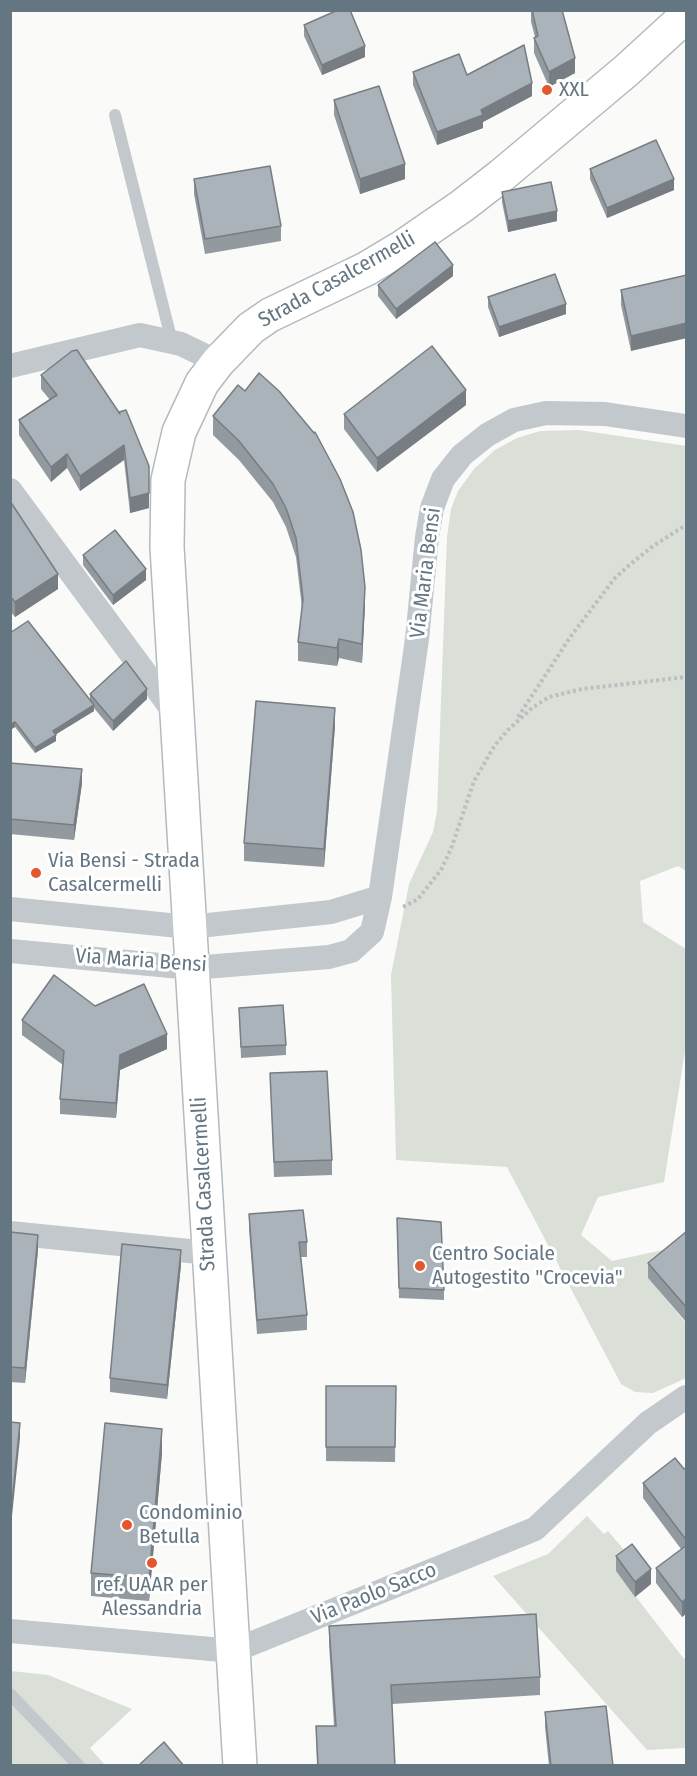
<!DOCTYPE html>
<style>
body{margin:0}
#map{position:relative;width:697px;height:1776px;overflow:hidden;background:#fafaf8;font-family:"Fira Sans Condensed",sans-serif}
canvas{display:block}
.frame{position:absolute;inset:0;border:12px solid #657683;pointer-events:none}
</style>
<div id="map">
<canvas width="697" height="1776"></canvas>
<div class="frame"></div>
</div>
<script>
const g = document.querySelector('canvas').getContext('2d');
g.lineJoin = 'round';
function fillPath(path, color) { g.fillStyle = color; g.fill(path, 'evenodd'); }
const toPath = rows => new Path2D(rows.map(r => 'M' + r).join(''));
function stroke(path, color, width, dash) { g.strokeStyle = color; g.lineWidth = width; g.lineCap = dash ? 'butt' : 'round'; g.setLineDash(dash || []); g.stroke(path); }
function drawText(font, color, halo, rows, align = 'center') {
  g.font = font + ' "Fira Sans Condensed",sans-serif'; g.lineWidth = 6; g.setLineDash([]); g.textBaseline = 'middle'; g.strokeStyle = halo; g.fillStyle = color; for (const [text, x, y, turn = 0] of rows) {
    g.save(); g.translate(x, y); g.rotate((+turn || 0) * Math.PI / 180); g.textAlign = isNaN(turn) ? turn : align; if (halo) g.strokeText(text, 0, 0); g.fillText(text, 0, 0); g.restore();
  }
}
const green = toPath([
 [579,430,686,446,686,871,678,866,640,881,643,922,686,949,686,1045,664,1182,598,1197,581,1235,612,1261,686,1245,648,1278,686,1323,686,1378,653,1393,635,1392,621,1384,507,1167,396,1160,391,975,409,884,433,832,437,811,447,537,451,509,458,491,474,469,495,450,517,438,540,431],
 [587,1516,604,1534,608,1531,632,1559,616,1571,684,1659,686,1658,686,1748,647,1750,493,1576,548,1554],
 [11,1671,48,1675,132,1709,90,1748,105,1765,11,1766]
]);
const path = toPath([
 [518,717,571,636,615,578,627,567,653,546,686,525],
 [403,907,418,899,441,870,451,849,474,781,495,745,508,730,532,708,549,697,582,689,686,677]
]);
const lane = toPath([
 [115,115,172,342],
 [10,1694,79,1766]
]);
const street = toPath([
 [10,366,140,335,181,344,218,362],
 [10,490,177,716],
 [10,909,189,927,331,912,380,897],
 [10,951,192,968,329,957,351,951,372,932,380,897,417,639,427,537,432,508,443,479,462,455,487,435,514,420,546,413,605,414,686,426],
 [10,1233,209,1253],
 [10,1631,233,1651,535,1529,648,1423,686,1397]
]);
const secondary = toPath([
 [240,1766,167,547,168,480,179,432,202,383,218,362,251,328,270,315,366,269,401,248,462,206,502,175,627,70,686,16]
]);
const wall = toPath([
 [531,10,562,10,575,73,549,87,534,53,534,38,535,37,531,22],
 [304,25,365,57,322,75,304,36],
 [413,72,467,75,532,96,483,122,483,128,437,145,413,85],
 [334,100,405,179,360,194,334,115],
 [590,169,674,190,607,218,590,179],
 [194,179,281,226,281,241,205,254,194,194],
 [502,192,557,221,508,232,502,202],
 [687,275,631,351,621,305,621,290],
 [453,276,396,319,378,296,378,285],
 [488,297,566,314,499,337,488,307],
 [41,375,119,414,149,508,130,513,124,460,80,491,67,468,51,482,19,435,19,420,50,400,41,389],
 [238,385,365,605,362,663,339,658,337,666,298,661,298,642,302,608,296,557,286,527,273,502,239,460,213,435,213,416],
 [466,405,377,472,344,429,344,414],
 [10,501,58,589,15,617,10,611],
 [83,555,146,580,113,605,83,565],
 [10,633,90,701,90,694,147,699,113,731,94,708,94,711,55,735,56,741,35,753,15,727,10,730],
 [335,726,324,867,244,861,244,843],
 [10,763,82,783,74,840,10,834],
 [95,1006,167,1049,120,1070,116,1118,60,1114,60,1099,63,1065,22,1035,22,1020],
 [239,1008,286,1045,286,1055,241,1058],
 [270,1073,332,1160,332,1175,274,1177],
 [249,1214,307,1242,307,1257,301,1257,307,1315,307,1330,257,1334,249,1229],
 [397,1218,444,1290,444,1300,399,1298],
 [687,1231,687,1323,648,1278,648,1263],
 [10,1232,38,1250,25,1383,10,1382],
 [181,1265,167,1399,110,1392,110,1378],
 [326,1386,396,1386,395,1462,326,1461],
 [162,1453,149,1601,91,1596,91,1573],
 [687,1467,687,1613,682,1617,656,1583,656,1568,681,1549,643,1498,643,1483,684,1469],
 [616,1556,651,1584,635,1597,616,1571],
 [329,1626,540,1677,540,1695,392,1704,395,1766,317,1766,316,1726,334,1726,329,1644],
 [545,1712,613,1766,549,1766,545,1727]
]);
const shadedWall = toPath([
 [365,46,365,57,322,75,322,65],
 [575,58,575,73,549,87,549,72],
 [532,83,532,96,483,122,483,128,437,145,437,132],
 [405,164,405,179,360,194,360,179],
 [674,179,674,190,607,218,607,208],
 [557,211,557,221,508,232,508,221],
 [453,265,453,276,396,319,396,309],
 [566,304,566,314,499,337,499,327],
 [687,323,687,338,631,351,631,336],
 [466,390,466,405,377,472,377,458],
 [124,445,124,460,80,491,80,476],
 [67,454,67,468,51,482,51,467],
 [149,466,149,508,130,513,130,498],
 [146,569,146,580,113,605,113,595],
 [58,574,58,589,15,617,15,602],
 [365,587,365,605,362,663,362,644],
 [339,639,339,658,337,666,337,648],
 [147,689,147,699,113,731,113,721],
 [94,705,94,711,53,736,53,731],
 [335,708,335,726,324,867,324,849],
 [15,722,15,727,10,730,10,725],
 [56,735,56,741,35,753,35,748],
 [82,769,82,783,74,840,74,825],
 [167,1034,167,1049,120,1070,116,1118,116,1103,120,1055],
 [38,1235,38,1250,25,1383,25,1368],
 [181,1250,181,1265,167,1399,167,1385],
 [20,1423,20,1438,10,1536,10,1521],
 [162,1429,162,1453,149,1601,149,1578],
 [651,1569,651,1584,635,1597,635,1582],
 [687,1598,687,1613,682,1617,682,1602]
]);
const building = toPath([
 [338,10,350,10,365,46,322,65,304,25,338,10],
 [532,10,562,10,575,58,549,72,534,38,538,36,532,10],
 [524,45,532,83,481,110,483,115,437,132,413,72,459,54,467,75,524,45],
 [379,86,405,164,360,179,334,100,379,86],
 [656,140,674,179,607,208,590,169,656,140],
 [270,166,281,226,205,239,194,179,270,166],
 [551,182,557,211,508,221,502,192,551,182],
 [435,242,453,265,396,309,378,285,435,242],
 [555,274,566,304,499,327,488,297,555,274],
 [687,275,687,323,631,336,621,290,687,275],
 [432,346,466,390,377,458,344,414,432,346],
 [77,350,120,414,119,412,126,410,149,466,149,493,130,498,124,445,80,476,67,454,51,467,19,420,57,395,41,375,72,351,77,350],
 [259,373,279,391,314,433,315,432,340,479,353,512,361,550,365,587,362,644,339,639,337,648,298,642,303,599,296,538,286,508,273,484,239,441,213,416,238,385,245,391,259,373],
 [10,501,58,574,15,602,10,596,10,501],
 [115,530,146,569,113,595,83,555,115,530],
 [28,621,94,705,53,731,56,735,35,748,15,722,10,725,10,633,28,621],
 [126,661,147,689,113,721,90,694,126,661],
 [256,701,335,708,324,849,244,843,256,701],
 [10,763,82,769,74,825,10,819,10,763],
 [54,975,95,1006,144,984,167,1034,120,1055,116,1103,60,1099,64,1051,22,1020,54,975],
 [283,1005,286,1045,241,1047,239,1008,283,1005],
 [327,1071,332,1160,274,1162,270,1073,327,1071],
 [303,1210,307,1242,299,1242,307,1315,257,1320,249,1214,303,1210],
 [397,1218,441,1222,444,1290,399,1288,397,1218],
 [687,1231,687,1308,648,1263,687,1231],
 [10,1232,38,1235,25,1368,10,1367,10,1232],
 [122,1244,181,1250,167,1385,110,1378,122,1244],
 [326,1386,396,1386,395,1447,326,1447,326,1386],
 [10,1422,20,1423,10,1521,10,1422],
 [105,1423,162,1429,149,1578,91,1573,105,1423],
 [675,1458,684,1469,687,1467,687,1541,643,1483,675,1458],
 [632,1544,651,1569,635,1582,616,1556,632,1544],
 [687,1545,687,1598,682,1602,656,1568,687,1545],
 [536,1614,540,1677,391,1685,395,1766,318,1766,316,1726,336,1726,329,1626,536,1614],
 [606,1706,613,1766,551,1766,545,1712,606,1706],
 [164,1742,184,1766,138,1766,164,1742]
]);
const markers = [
 [547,90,6,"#e4572e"],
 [36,873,6,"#e4572e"],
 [420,1266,6,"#e4572e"],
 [127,1525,6,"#e4572e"],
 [152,1563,6,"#e4572e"]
];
const poiNames = [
 ["XXL",559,90],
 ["Via Bensi - Strada",48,861],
 ["Casalcermelli",48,885],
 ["Centro Sociale",432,1254],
 ["Autogestito \"Crocevia\"",432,1278],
 ["Condominio",139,1513],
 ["Betulla",139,1537],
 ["ref. UAAR per",152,1585,"center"],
 ["Alessandria",152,1609,"center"]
];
const streetNames = [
 ["Strada Casalcermelli",337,280,-29],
 ["Via Maria Bensi",426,573,-83],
 ["Via Maria Bensi",141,961,4],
 ["Strada Casalcermelli",204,1184,-93],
 ["Via Paolo Sacco",374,1594,-22]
];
fillPath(green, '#dadfd7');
stroke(secondary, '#b3babf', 36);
stroke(path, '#bbbfc2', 4, [3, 3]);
stroke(lane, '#c3c8cc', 12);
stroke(street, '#c3c8cc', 24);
stroke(secondary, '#fff', 33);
fillPath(wall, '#929a9f');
fillPath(shadedWall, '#777d82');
fillPath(building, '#aab3b9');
stroke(building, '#777d82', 1.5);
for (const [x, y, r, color] of markers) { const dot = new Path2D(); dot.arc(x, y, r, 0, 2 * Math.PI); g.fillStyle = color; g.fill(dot); stroke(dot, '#fff', 2); }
drawText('21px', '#657683', '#fff', poiNames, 'left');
drawText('21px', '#657683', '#fff', streetNames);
</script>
